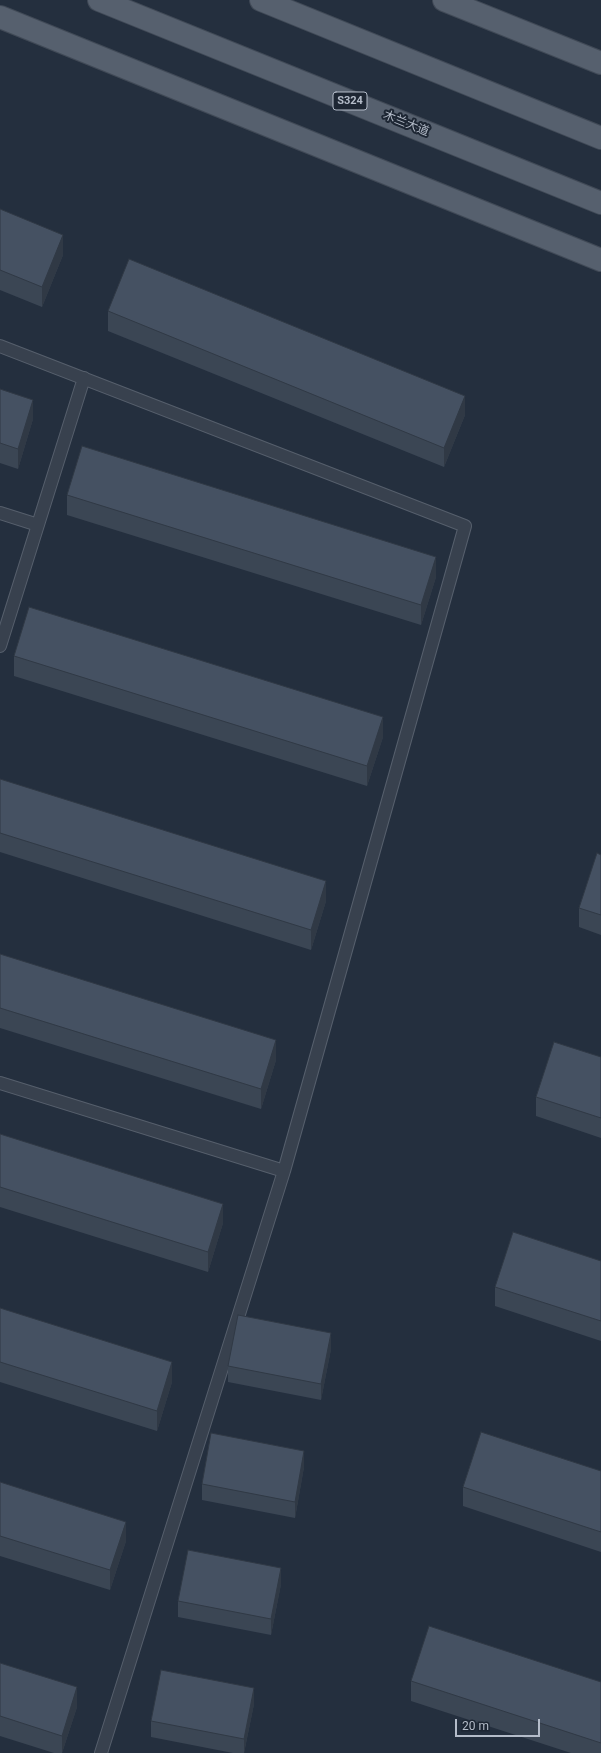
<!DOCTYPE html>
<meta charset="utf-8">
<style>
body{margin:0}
#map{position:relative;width:601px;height:1753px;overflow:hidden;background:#242f3e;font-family:Roboto,sans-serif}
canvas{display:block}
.scale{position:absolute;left:455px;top:1719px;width:85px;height:18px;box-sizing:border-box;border:2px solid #b4bcc9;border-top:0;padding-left:5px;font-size:12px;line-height:14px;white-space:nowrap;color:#b4bcc9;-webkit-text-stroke:3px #1d2633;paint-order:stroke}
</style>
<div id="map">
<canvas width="601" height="1753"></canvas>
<div class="scale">20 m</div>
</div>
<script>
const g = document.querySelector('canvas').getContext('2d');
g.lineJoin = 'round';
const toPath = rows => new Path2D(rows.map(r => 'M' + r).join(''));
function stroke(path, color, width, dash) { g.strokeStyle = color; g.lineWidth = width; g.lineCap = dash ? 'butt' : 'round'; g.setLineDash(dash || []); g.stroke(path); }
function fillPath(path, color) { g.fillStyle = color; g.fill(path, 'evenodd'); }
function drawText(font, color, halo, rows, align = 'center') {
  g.font = font + ' Roboto,"Noto Sans SC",sans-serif'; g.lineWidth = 4; g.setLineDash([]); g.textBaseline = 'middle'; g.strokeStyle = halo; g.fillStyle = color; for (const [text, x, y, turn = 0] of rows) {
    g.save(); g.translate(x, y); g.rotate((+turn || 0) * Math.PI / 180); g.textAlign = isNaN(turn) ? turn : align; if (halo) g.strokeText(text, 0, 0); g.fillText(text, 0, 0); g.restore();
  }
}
const service = toPath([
 [0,346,465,526,284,1171,101,1753],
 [0,513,38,525],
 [0,646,84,378],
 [0,1083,284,1171]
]);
const primary = toPath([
 [99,0,601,203],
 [261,0,601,138],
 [444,0,601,63],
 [0,17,601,260]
]);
const wall = toPath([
 [0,209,63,255,42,307,0,290],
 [108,311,465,415,444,467,108,331],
 [0,389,33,419,18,469,0,463],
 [67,495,436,577,421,625,67,515],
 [14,656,383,737,367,786,14,676],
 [0,779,326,901,311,950,0,852],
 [601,855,601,935,579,927,579,908],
 [0,954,276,1060,261,1109,0,1028],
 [601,1057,601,1138,536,1116,536,1097],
 [0,1134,223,1223,208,1272,0,1207],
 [601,1261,601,1341,495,1306,495,1287],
 [0,1308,172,1382,157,1431,0,1382],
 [331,1349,321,1400,228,1382,228,1366],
 [304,1467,295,1518,202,1500,202,1484],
 [601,1471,601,1552,463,1506,463,1487],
 [0,1482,126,1541,110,1590,0,1556],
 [281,1584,271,1635,178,1617,178,1601],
 [0,1663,77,1707,62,1753,54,1753,0,1736],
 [411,1681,601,1682,601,1753,571,1753,411,1701],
 [254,1704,244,1753,233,1753,151,1737,151,1721]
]);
const shadedWall = toPath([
 [63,235,63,255,42,307,42,287],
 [465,396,465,415,444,467,444,448],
 [33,400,33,419,18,469,18,449],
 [436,557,436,577,421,625,421,605],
 [383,717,383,737,367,786,367,766],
 [326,881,326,901,311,950,311,930],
 [276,1040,276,1060,261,1109,261,1089],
 [223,1204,223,1223,208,1272,208,1252],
 [331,1333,331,1349,321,1400,321,1384],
 [172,1362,172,1382,157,1431,157,1411],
 [304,1451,304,1467,295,1518,295,1502],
 [126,1522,126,1541,110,1590,110,1570],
 [281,1568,281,1584,271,1635,271,1619],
 [77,1687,77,1707,62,1753,62,1736],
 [254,1688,254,1704,244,1753,244,1739]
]);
const building = toPath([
 [0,209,63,235,42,287,0,270,0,209],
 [129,259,465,396,444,448,108,311,129,259],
 [0,389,33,400,18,449,0,443,0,389],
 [82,446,436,557,421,605,67,495,82,446],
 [29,607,383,717,367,766,14,656,29,607],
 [0,779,326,881,311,930,0,833,0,779],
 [597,853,601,855,601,915,579,908,597,853],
 [0,954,276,1040,261,1089,0,1008,0,954],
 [554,1042,601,1057,601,1118,536,1097,554,1042],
 [0,1134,223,1204,208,1252,0,1187,0,1134],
 [513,1232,601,1261,601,1321,495,1287,513,1232],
 [0,1308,172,1362,157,1411,0,1362,0,1308],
 [238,1315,331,1333,321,1384,228,1366,238,1315],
 [481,1432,601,1471,601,1532,463,1487,481,1432],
 [211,1433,304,1451,295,1502,202,1484,211,1433],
 [0,1482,126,1522,110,1570,0,1536,0,1482],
 [188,1550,281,1568,271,1619,178,1601,188,1550],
 [429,1626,601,1682,601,1743,411,1681,429,1626],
 [0,1663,77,1687,62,1736,0,1716,0,1663],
 [161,1670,254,1688,244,1739,151,1721,161,1670]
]);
const shields = [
 [350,101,34]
];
const shieldNames = [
 ["S324",350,101]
];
const streetNames = [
 ["木兰大道",406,124,22]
];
stroke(service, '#565f6c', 14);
stroke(primary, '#414a57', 24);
stroke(service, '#38414e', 12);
stroke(primary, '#56606e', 22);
fillPath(wall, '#3b4654');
fillPath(shadedWall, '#303945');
fillPath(building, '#455162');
stroke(building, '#303945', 1);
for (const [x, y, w] of shields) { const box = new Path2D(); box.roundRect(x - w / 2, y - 9, w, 18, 3); g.fillStyle = '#1d2633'; g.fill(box); stroke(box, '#b4bcc9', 1); }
drawText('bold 11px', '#b4bcc9', null, shieldNames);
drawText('12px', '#b4bcc9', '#1d2633', streetNames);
</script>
